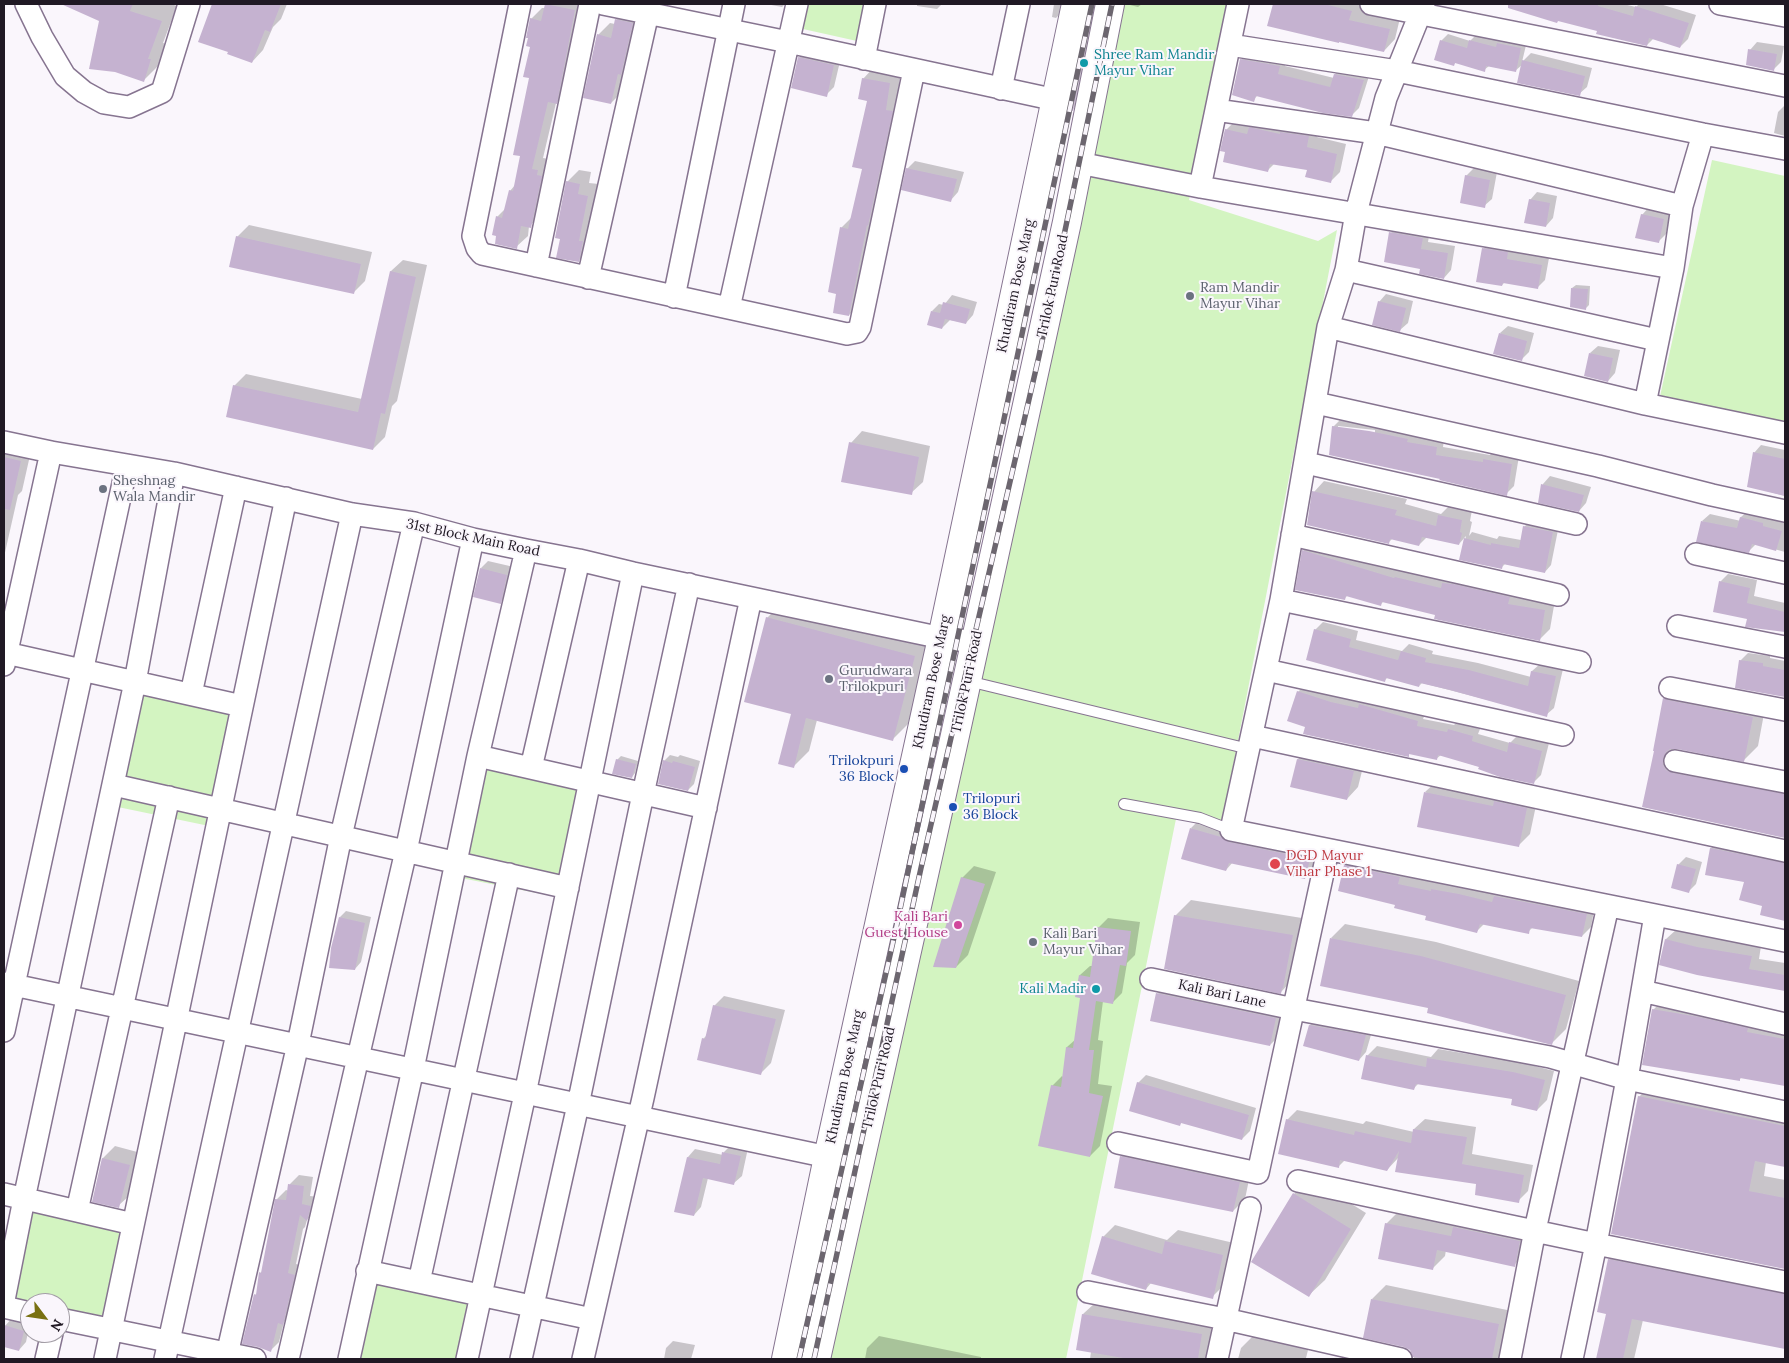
<!DOCTYPE html>
<style>
body{margin:0}
#map{position:relative;width:1789px;height:1363px;overflow:hidden;background:#faf6fc;font-family:Lora,serif}
canvas{display:block}
.frame{position:absolute;inset:0;border:5px solid #201924;pointer-events:none}
.north{position:absolute;left:20px;top:1293px;width:50px;height:50px;box-sizing:border-box;background:#faf6fc;border:1px solid #a39ea6;border-radius:50%;rotate:121deg;font-size:14px;font-weight:700;line-height:20px;text-align:center;color:#201924}
.north::after{content:'';display:block;margin:auto;width:18px;height:22px;background:#797111;clip-path:polygon(50% 0,100% 100%,50% 72%,0 100%)}
</style>
<div id="map">
<canvas width="1789" height="1363"></canvas>
<div class="frame"></div>
<div class="north">N</div>
</div>
<script>
const g = document.querySelector('canvas').getContext('2d');
g.lineJoin = 'round';
function fillPath(path, color) { g.fillStyle = color; g.fill(path, 'evenodd'); }
const toPath = rows => new Path2D(rows.map(r => 'M' + r).join(''));
function stroke(path, color, width, dash) { g.strokeStyle = color; g.lineWidth = width; g.lineCap = dash ? 'butt' : 'round'; g.setLineDash(dash || []); g.stroke(path); }
function drawText(font, color, halo, rows, align = 'center') {
  g.font = font + ' Lora,serif'; g.lineWidth = 4; g.setLineDash([]); g.textBaseline = 'middle'; g.strokeStyle = halo; g.fillStyle = color; for (const [text, x, y, turn = 0] of rows) {
    g.save(); g.translate(x, y); g.rotate((+turn || 0) * Math.PI / 180); g.textAlign = isNaN(turn) ? turn : align; if (halo) g.strokeText(text, 0, 0); g.fillText(text, 0, 0); g.restore();
  }
}
const green = toPath([
 [808,4,865,4,857,41,803,29],
 [1120,4,1230,4,1189,200,1318,241,1337,230,1222,823,1177,814,1066,1359,821,1359],
 [1712,160,1785,176,1785,437,1657,410],
 [138,691,239,714,214,827,113,806],
 [482,761,582,784,557,897,456,877],
 [30,1203,130,1226,105,1339,60,1330,60,1303,30,1303,30,1324,4,1319],
 [371,1273,471,1296,458,1359,352,1359]
]);
const shadow = toPath([
 [64,4,171,4,177,6,163,43,166,44,160,64,144,80,100,20],
 [213,4,287,4,281,19,273,27,263,50,252,62,230,51,200,41],
 [546,4,584,4,567,92,556,103,543,158,549,159,542,215,529,226,528,236,516,247,497,217,505,209,510,191,515,185,521,155,531,77,531,19,542,8,545,8],
 [766,4,785,4,782,7],
 [917,4,942,4,937,9,917,6],
 [1054,4,1066,4,1064,10,1056,18,1052,17],
 [1092,4,1100,4,1080,102,1073,109],
 [1126,4,1142,4,1138,7],
 [1274,4,1361,4,1360,9,1400,18,1395,39,1384,51,1269,25],
 [1537,4,1623,4,1636,7,1639,4,1660,4,1696,15,1688,39,1680,47,1654,38,1647,45,1599,30,1533,14],
 [628,8,644,11,623,91,611,103,598,35,610,23,615,24,616,20],
 [1448,34,1470,41,1477,34,1501,41,1504,37,1527,41,1522,62,1531,53,1592,68,1587,87,1579,94,1523,64,1515,71,1489,66,1484,70,1456,62,1454,64,1441,41],
 [1757,42,1784,46,1781,62,1773,70,1750,50],
 [807,50,841,57,834,87,826,95,799,58],
 [1248,52,1287,59,1285,66,1334,78,1335,74,1343,67,1370,73,1359,108,1351,116,1258,95,1253,100,1241,60],
 [874,67,901,71,897,99,903,100,860,304,849,315,838,293,841,228,852,217,863,168,868,100,863,79],
 [1785,105,1785,136,1774,133,1778,112],
 [1236,120,1318,126,1317,137,1346,144,1340,172,1330,182,1308,169,1275,163,1268,170,1226,151,1226,130],
 [915,161,964,172,958,192,951,200,907,169],
 [1474,168,1497,172,1492,199,1484,206,1466,176],
 [579,170,591,172,589,183,599,184,590,249,578,261,567,182],
 [1537,192,1557,196,1553,218,1546,226,1530,200],
 [1649,207,1671,212,1666,234,1658,242,1642,215],
 [249,225,372,252,365,281,353,293,237,237],
 [1398,225,1430,230,1428,242,1455,246,1451,270,1444,278,1422,268,1391,233],
 [1491,241,1515,245,1514,252,1549,258,1545,280,1537,288,1505,282,1502,285,1483,249],
 [403,260,427,265,397,401,392,406,385,437,373,449,234,386,246,374,362,399,391,271],
 [1576,285,1590,286,1589,305,1586,308,1572,288],
 [1386,294,1413,301,1408,323,1400,330,1379,302],
 [952,295,977,302,973,315,966,323,950,320,942,328,932,311,939,304,944,305],
 [1508,326,1534,333,1529,352,1521,360,1500,333],
 [1598,346,1620,350,1615,373,1608,381,1590,353],
 [1341,419,1444,440,1443,447,1490,455,1492,452,1519,456,1514,486,1506,494,1333,427],
 [1338,426,1375,430,1375,433,1338,428],
 [862,431,930,446,923,482,911,493,851,443],
 [4,445,31,451,22,491,18,495,4,557],
 [1761,445,1785,450,1785,496,1748,486,1754,453],
 [1550,476,1591,487,1586,503,1579,511,1540,502,1543,484],
 [1324,481,1407,499,1405,504,1441,514,1450,505,1472,510,1470,521,1472,522,1469,536,1472,532,1497,539,1499,536,1521,540,1524,527,1531,520,1559,525,1551,565,1545,572,1505,564,1501,568,1461,559,1466,536,1459,544,1427,537,1419,545,1393,538,1388,543,1314,492],
 [1749,510,1785,523,1785,552,1756,544,1749,551,1702,521,1710,514,1741,521,1741,517],
 [1314,541,1555,600,1550,629,1539,640,1384,601,1380,605,1348,595,1344,599,1303,551],
 [488,561,514,567,508,595,500,602,481,568],
 [1728,574,1757,580,1754,596,1785,603,1785,631,1747,625,1749,618,1720,582],
 [783,602,930,641,908,724,892,740,817,720,809,751,793,767,793,714,767,618],
 [1323,622,1358,631,1356,640,1402,651,1409,644,1433,651,1432,654,1478,663,1531,677,1532,671,1540,664,1563,669,1554,708,1546,715,1422,683,1419,686,1388,677,1385,680,1315,630],
 [1748,653,1770,656,1770,658,1785,661,1785,696,1737,687,1740,661],
 [1306,684,1425,714,1423,719,1454,725,1457,722,1480,729,1478,734,1510,743,1518,735,1549,743,1541,775,1533,783,1441,755,1436,759,1410,753,1408,756,1306,726,1298,692],
 [1677,685,1766,703,1758,746,1744,760,1676,747,1677,752,1785,779,1785,837,1643,806,1655,750,1664,698],
 [1310,747,1365,759,1358,787,1347,799,1292,786,1298,759],
 [670,755,678,757,680,755,700,761,694,784,688,790,664,761],
 [621,756,638,761,635,773,632,777,617,760],
 [1437,781,1538,796,1530,834,1518,846,1425,792],
 [1201,818,1319,849,1315,867,1305,877,1233,862,1226,870,1191,828],
 [1725,835,1785,848,1785,919,1762,914,1764,905,1746,881,1706,874,1711,848],
 [1354,857,1406,875,1439,883,1442,880,1595,905,1591,927,1582,936,1533,927,1528,932,1485,923,1477,931,1396,905,1345,866],
 [1686,857,1702,862,1696,884,1689,891,1678,865],
 [974,866,996,872,968,955,956,967,962,878],
 [1191,900,1308,919,1296,976,1281,992,1175,916],
 [346,911,371,917,361,962,355,969,340,917],
 [1108,918,1140,922,1135,955,1127,963,1122,993,1113,1002,1103,1001,1098,1040,1103,1041,1098,1084,1112,1086,1100,1146,1090,1156,1052,1086,1062,1076,1063,1077,1067,1047,1076,1039,1082,997,1076,996,1080,975,1090,966,1093,966,1098,928],
 [1345,924,1436,942,1579,981,1566,1029,1552,1043,1430,1007,1331,938],
 [1677,929,1708,937,1761,946,1759,959,1785,963,1785,989,1697,973,1661,964,1666,939],
 [1169,982,1287,1006,1282,1033,1270,1045,1157,993],
 [1668,995,1785,1022,1785,1084,1742,1077,1739,1080,1653,1010],
 [724,996,785,1010,771,1063,761,1073,703,1039,708,1034,714,1006],
 [1318,1017,1373,1028,1366,1052,1359,1060,1305,1045,1310,1025],
 [1377,1046,1431,1057,1438,1049,1523,1063,1554,1071,1547,1100,1537,1110,1514,1098,1419,1083,1414,1088,1367,1056],
 [1146,1075,1256,1108,1250,1131,1242,1139,1182,1122,1180,1124,1138,1083],
 [1654,1081,1785,1107,1785,1165,1766,1162,1764,1176,1785,1180,1785,1268,1612,1233,1639,1097],
 [1297,1110,1363,1124,1366,1121,1414,1132,1414,1129,1425,1119,1476,1127,1472,1154,1533,1165,1528,1191,1518,1201,1478,1183,1399,1157,1387,1170,1345,1160,1338,1167,1287,1120],
 [731,1145,748,1148,742,1176,734,1183,708,1178,701,1207,694,1215,688,1157,695,1149,723,1155,724,1152],
 [1133,1145,1251,1170,1245,1199,1233,1211,1121,1157],
 [115,1146,141,1153,130,1195,118,1206,93,1201,103,1158],
 [299,1175,313,1177,310,1196,319,1197,316,1210,307,1220,305,1227,303,1229,296,1264,303,1266,292,1314,284,1322,279,1342,270,1351,255,1295,257,1293,260,1273,263,1271,277,1199,286,1190,289,1191,290,1184],
 [1310,1178,1366,1213,1325,1280,1309,1295,1294,1194],
 [1398,1212,1531,1229,1526,1253,1514,1265,1446,1250,1445,1256,1433,1268,1386,1224],
 [1115,1225,1167,1240,1178,1230,1234,1243,1224,1285,1212,1297,1151,1283,1146,1289,1103,1237],
 [1624,1244,1785,1277,1785,1348,1643,1320,1634,1359,1597,1359,1608,1313,1609,1260],
 [1386,1285,1512,1311,1501,1359,1352,1359,1362,1350,1373,1348,1414,1358,1414,1354,1372,1299],
 [1095,1303,1213,1322,1207,1357,1205,1359,1090,1359,1091,1352,1083,1314],
 [12,1318,30,1323,26,1342,19,1350,4,1346,5,1326],
 [1254,1335,1308,1350,1306,1358,1309,1359,1238,1359,1241,1348],
 [879,1336,981,1357,981,1359,865,1359,867,1348],
 [673,1341,695,1345,691,1359,664,1359,666,1348]
]);
const building = toPath([
 [61,4,133,4,130,11,162,21,148,59,151,59,144,82,115,72,89,69,99,21],
 [212,4,281,4,270,32,265,30,252,63,227,54,228,52,198,42],
 [545,4,575,10,557,104,548,102,532,169,538,170,537,175,542,176,531,228,521,226,517,249,495,244,496,236,492,235,496,216,502,218,509,190,513,191,520,156,513,155,529,78,523,77,530,47,526,46,528,38,526,38,530,18,541,21],
 [1091,4,1094,4,1073,111,1070,110],
 [1273,4,1324,4,1352,11,1349,20,1390,29,1384,52,1339,42,1339,43,1267,26],
 [1508,4,1598,4,1598,6,1633,16,1635,6,1689,23,1680,48,1649,38,1647,46,1596,34,1597,31,1558,21,1557,23,1508,8],
 [615,19,633,23,621,75,618,74,611,104,583,98,597,34,611,38],
 [1440,40,1467,48,1469,40,1496,47,1497,43,1521,48,1516,72,1486,66,1485,72,1455,63,1454,66,1434,60],
 [1748,49,1777,54,1774,71,1746,65],
 [798,57,834,65,827,97,791,88],
 [1240,59,1280,66,1278,74,1330,87,1334,74,1364,80,1352,117,1323,113,1256,96,1254,102,1232,95],
 [1522,60,1585,76,1580,96,1517,83],
 [862,78,890,83,886,110,893,111,868,226,867,225,849,316,833,313,836,294,828,292,840,227,848,229,862,169,852,167,867,101,858,99],
 [1249,127,1280,134,1280,132,1309,136,1307,147,1337,154,1331,183,1305,177,1307,170,1270,164,1268,172,1223,162,1225,152,1220,151,1225,129,1247,134],
 [906,168,957,179,951,202,901,190],
 [1465,175,1490,180,1485,208,1460,203],
 [566,181,580,184,578,194,588,196,579,241,583,241,579,262,556,258,560,239,555,238],
 [1529,199,1550,203,1546,227,1524,223],
 [1641,214,1664,219,1659,243,1635,238],
 [1389,232,1423,238,1421,249,1448,253,1444,279,1419,274,1420,269,1384,262],
 [236,236,361,264,354,294,229,267],
 [1482,248,1508,252,1507,259,1542,265,1538,289,1503,283,1502,286,1476,282],
 [390,271,416,277,385,414,381,413,373,450,226,417,233,385,358,412],
 [1571,288,1588,289,1586,310,1570,307],
 [1378,301,1406,308,1400,332,1372,325],
 [943,302,970,309,966,324,945,319,942,329,927,325,931,311,940,313],
 [1499,333,1527,341,1522,361,1493,354],
 [1589,353,1613,358,1608,382,1584,376],
 [1332,426,1369,431,1408,439,1407,442,1437,447,1436,455,1483,462,1483,459,1512,464,1507,496,1439,480,1440,479,1329,455],
 [849,442,919,457,912,495,841,482],
 [1753,452,1785,459,1785,496,1747,487],
 [4,457,21,461,10,510,4,509],
 [1541,484,1584,495,1579,512,1538,503],
 [1312,491,1397,510,1395,515,1436,526,1438,515,1462,520,1460,532,1462,533,1459,545,1422,537,1419,546,1390,539,1389,544,1307,525],
 [1740,517,1763,523,1763,526,1782,531,1776,551,1752,544,1749,553,1696,542,1701,521,1737,528],
 [1523,526,1553,532,1545,573,1503,564,1502,569,1459,560,1464,538,1491,545,1491,543,1519,548],
 [1302,550,1394,578,1395,577,1441,588,1442,583,1453,584,1510,597,1508,604,1545,610,1540,641,1434,619,1435,615,1382,602,1381,606,1346,596,1345,600,1295,590],
 [480,568,507,575,501,604,473,597],
 [1719,581,1750,588,1747,603,1785,612,1785,632,1745,627,1747,619,1713,612],
 [766,617,915,656,893,741,806,718,794,768,778,764,791,714,744,702],
 [1314,629,1351,639,1349,647,1398,660,1401,651,1426,658,1425,662,1469,670,1528,686,1531,671,1556,676,1547,717,1450,690,1420,683,1419,687,1386,678,1385,682,1306,660],
 [1739,660,1763,663,1763,666,1785,670,1785,697,1735,688],
 [1297,691,1331,702,1358,708,1359,704,1418,721,1417,726,1447,732,1448,729,1473,736,1472,741,1507,752,1509,742,1542,751,1534,784,1500,777,1478,769,1479,767,1438,755,1437,760,1409,754,1409,757,1303,734,1305,727,1287,721],
 [1663,698,1668,700,1753,717,1744,762,1677,749,1670,749,1666,752,1663,758,1663,765,1666,770,1673,773,1785,794,1785,838,1642,807,1654,751,1653,751],
 [616,759,636,764,632,778,612,774],
 [1297,759,1354,771,1347,800,1290,787],
 [663,760,672,763,673,761,695,767,688,791,658,784],
 [1424,792,1493,806,1494,801,1527,808,1519,847,1417,827],
 [1190,828,1221,837,1229,842,1310,859,1305,879,1229,863,1226,871,1181,859],
 [1710,848,1785,863,1785,921,1760,915,1762,906,1739,900,1744,882,1705,875],
 [1677,864,1696,869,1689,893,1671,888],
 [1344,865,1400,877,1398,884,1431,891,1431,889,1459,894,1492,902,1494,896,1587,914,1582,937,1530,928,1529,934,1480,924,1477,933,1425,920,1426,916,1394,908,1395,905,1338,891],
 [961,877,985,884,956,968,933,967],
 [1174,915,1293,935,1283,988,1282,988,1281,994,1164,969],
 [339,917,365,923,355,970,329,968,331,948],
 [1097,927,1131,931,1126,966,1120,965,1113,1004,1096,1001,1089,1050,1094,1050,1089,1093,1103,1096,1090,1157,1038,1146,1051,1085,1061,1087,1066,1047,1073,1048,1080,998,1075,997,1079,975,1090,977],
 [1330,938,1421,956,1566,995,1552,1045,1427,1013,1428,1008,1320,986],
 [1665,939,1697,947,1752,956,1749,969,1785,975,1785,991,1697,975,1659,965],
 [1156,993,1276,1018,1270,1046,1150,1021],
 [713,1005,776,1019,761,1075,697,1060,702,1038,705,1039],
 [1652,1009,1699,1017,1748,1028,1747,1032,1785,1039,1785,1086,1740,1078,1740,1081,1642,1065],
 [1309,1025,1366,1035,1359,1061,1303,1046],
 [1366,1055,1426,1067,1427,1058,1513,1072,1545,1080,1537,1111,1511,1105,1512,1099,1416,1084,1414,1090,1361,1079],
 [1137,1082,1249,1115,1242,1140,1181,1123,1180,1126,1129,1111],
 [1638,1096,1785,1126,1785,1167,1755,1161,1749,1191,1785,1198,1785,1269,1611,1234],
 [1286,1119,1354,1135,1355,1131,1411,1143,1413,1129,1467,1137,1462,1164,1524,1175,1519,1203,1475,1195,1476,1184,1395,1172,1399,1151,1387,1171,1340,1160,1339,1168,1278,1154],
 [722,1152,741,1156,734,1185,703,1178,694,1216,674,1212,687,1157,720,1164],
 [1120,1156,1240,1182,1233,1212,1114,1188],
 [102,1158,130,1165,119,1208,92,1202],
 [288,1184,304,1186,302,1204,311,1206,307,1221,300,1215,288,1273,295,1275,283,1325,278,1323,271,1352,258,1347,242,1344,254,1294,256,1295,259,1272,261,1273,275,1199,286,1200],
 [1293,1193,1351,1229,1309,1297,1251,1262],
 [1385,1223,1451,1236,1453,1227,1520,1241,1515,1267,1437,1250,1433,1270,1378,1259],
 [1102,1236,1162,1254,1165,1241,1223,1255,1213,1299,1148,1283,1146,1290,1091,1274],
 [1608,1259,1785,1294,1785,1349,1632,1319,1623,1359,1596,1359,1606,1314,1597,1312],
 [1371,1299,1499,1324,1492,1359,1425,1359,1413,1357,1410,1350,1404,1347,1363,1338],
 [1082,1314,1202,1334,1198,1359,1129,1359,1076,1350],
 [4,1325,24,1331,19,1351,4,1347]
]);
const lane = toPath([
 [968,681,1249,749],
 [1124,804,1200,818,1231,830]
]);
const street = toPath([
 [26,4,42,37,65,76,84,92,104,103,129,107,162,92,189,4],
 [520,4,473,236,477,248,482,254,847,334,857,332,860,327,914,70],
 [603,4,788,42,1056,100],
 [1371,4,1785,86],
 [1424,4,1386,98,1356,213,1346,270,1328,327,1281,600,1231,830,1785,941],
 [1720,4,1785,16],
 [1230,45,1397,71,1703,134,1785,149],
 [864,59,875,4],
 [1001,89,1019,4],
 [1216,110,1376,133,1682,206],
 [1703,134,1682,206,1673,268,1645,404,1785,433],
 [1079,163,1200,187,1673,268],
 [1200,187,1238,4],
 [536,266,590,4],
 [1346,270,1657,340],
 [588,278,650,4],
 [674,297,734,4],
 [729,308,797,4],
 [1328,327,1645,404],
 [1316,403,1598,466,1712,495,1785,511],
 [4,442,51,452,174,473,352,514,414,523,473,539,526,550,579,560,633,573,942,638,976,642],
 [1306,463,1576,524],
 [1292,535,1558,595],
 [1696,554,1785,573],
 [1281,600,1580,662],
 [1678,626,1785,647],
 [6,653,242,706],
 [4,665,51,452],
 [1266,670,1563,735],
 [1670,688,1785,710],
 [191,694,236,487],
 [1252,736,1785,851],
 [478,756,706,808],
 [1675,761,1785,782],
 [531,768,579,560],
 [114,785,568,888],
 [1151,979,1294,1009,1550,1057,1627,1079,1785,1112],
 [4,983,828,1157],
 [1642,991,1785,1024],
 [4,1031,127,465],
 [1118,1143,1258,1173,1328,850],
 [1298,1181,1596,1244,1785,1282],
 [4,1194,133,1224],
 [77,1211,169,797],
 [367,1271,592,1319],
 [419,1282,509,874],
 [1088,1292,1225,1319,1401,1359],
 [4,1300,24,1199,135,682,174,473],
 [4,1307,30,1313],
 [60,1319,255,1359],
 [46,1359,52,1333],
 [105,1359,286,498],
 [165,1359,352,514],
 [226,1359,298,1044,341,836,414,523],
 [288,1359,406,851,473,539],
 [349,1359,413,1069,478,756,526,550],
 [467,1359,525,1094,633,573],
 [521,1359,578,1105,643,794,689,584],
 [583,1359,643,1098,751,598],
 [1217,1359,1250,1208],
 [1510,1359,1535,1230,1608,906],
 [1572,1359,1596,1244,1627,1079,1655,915]
]);
const secondary = toPath([
 [786,1359,828,1157,942,638,1076,4],
 [816,1359,952,749,1067,222,1110,4]
]);
const rail = toPath([
 [799,1359,895,933,1092,4],
 [814,1359,921,868,1039,356,1112,4]
]);
const markers = [
 [1084,63,5,"#0f9aa8"],
 [1190,296,5,"#6b7280"],
 [103,489,5,"#6b7280"],
 [829,679,5,"#6b7280"],
 [904,769,5,"#1a4fb4"],
 [953,807,5,"#1a4fb4"],
 [1275,864,6,"#e0444e"],
 [958,925,5,"#d1479c"],
 [1033,942,5,"#6b7280"],
 [1096,989,5,"#0f9aa8"]
];
const cultureNames = [
 ["Shree Ram Mandir",1094,55],
 ["Mayur Vihar",1094,71],
 ["Kali Madir",1086,989,"right"]
];
const streetNames = [
 ["Khudiram Bose Marg",1016,286,-78],
 ["Trilok Puri Road",1053,286,-78],
 ["31st Block Main Road",473,538,12],
 ["Khudiram Bose Marg",932,682,-78],
 ["Trilok Puri Road",967,682,-78],
 ["Kali Bari Lane",1222,994,12],
 ["Khudiram Bose Marg",845,1077,-78],
 ["Trilok Puri Road",879,1078,-77]
];
const worshipNames = [
 ["Ram Mandir",1200,288],
 ["Mayur Vihar",1200,304],
 ["Sheshnag",113,481],
 ["Wala Mandir",113,497],
 ["Gurudwara",839,671],
 ["Trilokpuri",839,687],
 ["Kali Bari",1043,934],
 ["Mayur Vihar",1043,950]
];
const transitNames = [
 ["Trilokpuri",894,761],
 ["36 Block",894,777],
 ["Trilopuri",963,799,"left"],
 ["36 Block",963,815,"left"]
];
const healthNames = [
 ["DGD Mayur",1286,856],
 ["Vihar Phase 1",1286,872]
];
const hotelNames = [
 ["Kali Bari",948,917],
 ["Guest House",948,933]
];
fillPath(green, '#d3f4c1');
fillPath(shadow, '#0003');
fillPath(building, '#c5b2d0');
stroke(lane, '#867490', 12);
stroke(street, '#867490', 24);
stroke(secondary, '#867490', 30);
stroke(lane, '#fff', 10);
stroke(street, '#fff', 21);
stroke(secondary, '#fff', 28);
stroke(rail, '#6c666f', 5.5);
stroke(rail, '#faf6fc', 4, [11]);
for (const [x, y, r, color] of markers) { const dot = new Path2D(); dot.arc(x, y, r, 0, 2 * Math.PI); g.fillStyle = color; g.fill(dot); stroke(dot, '#faf6fc', 2); }
drawText('14px', '#0d838f', '#faf6fc', cultureNames, 'left');
drawText('14px', '#201924', '#faf6fc', streetNames);
drawText('14px', '#5b616d', '#faf6fc', worshipNames, 'left');
drawText('14px', '#164399', '#faf6fc', transitNames, 'right');
drawText('14px', '#be3a42', '#faf6fc', healthNames, 'left');
drawText('14px', '#b23c85', '#faf6fc', hotelNames, 'right');
</script>
